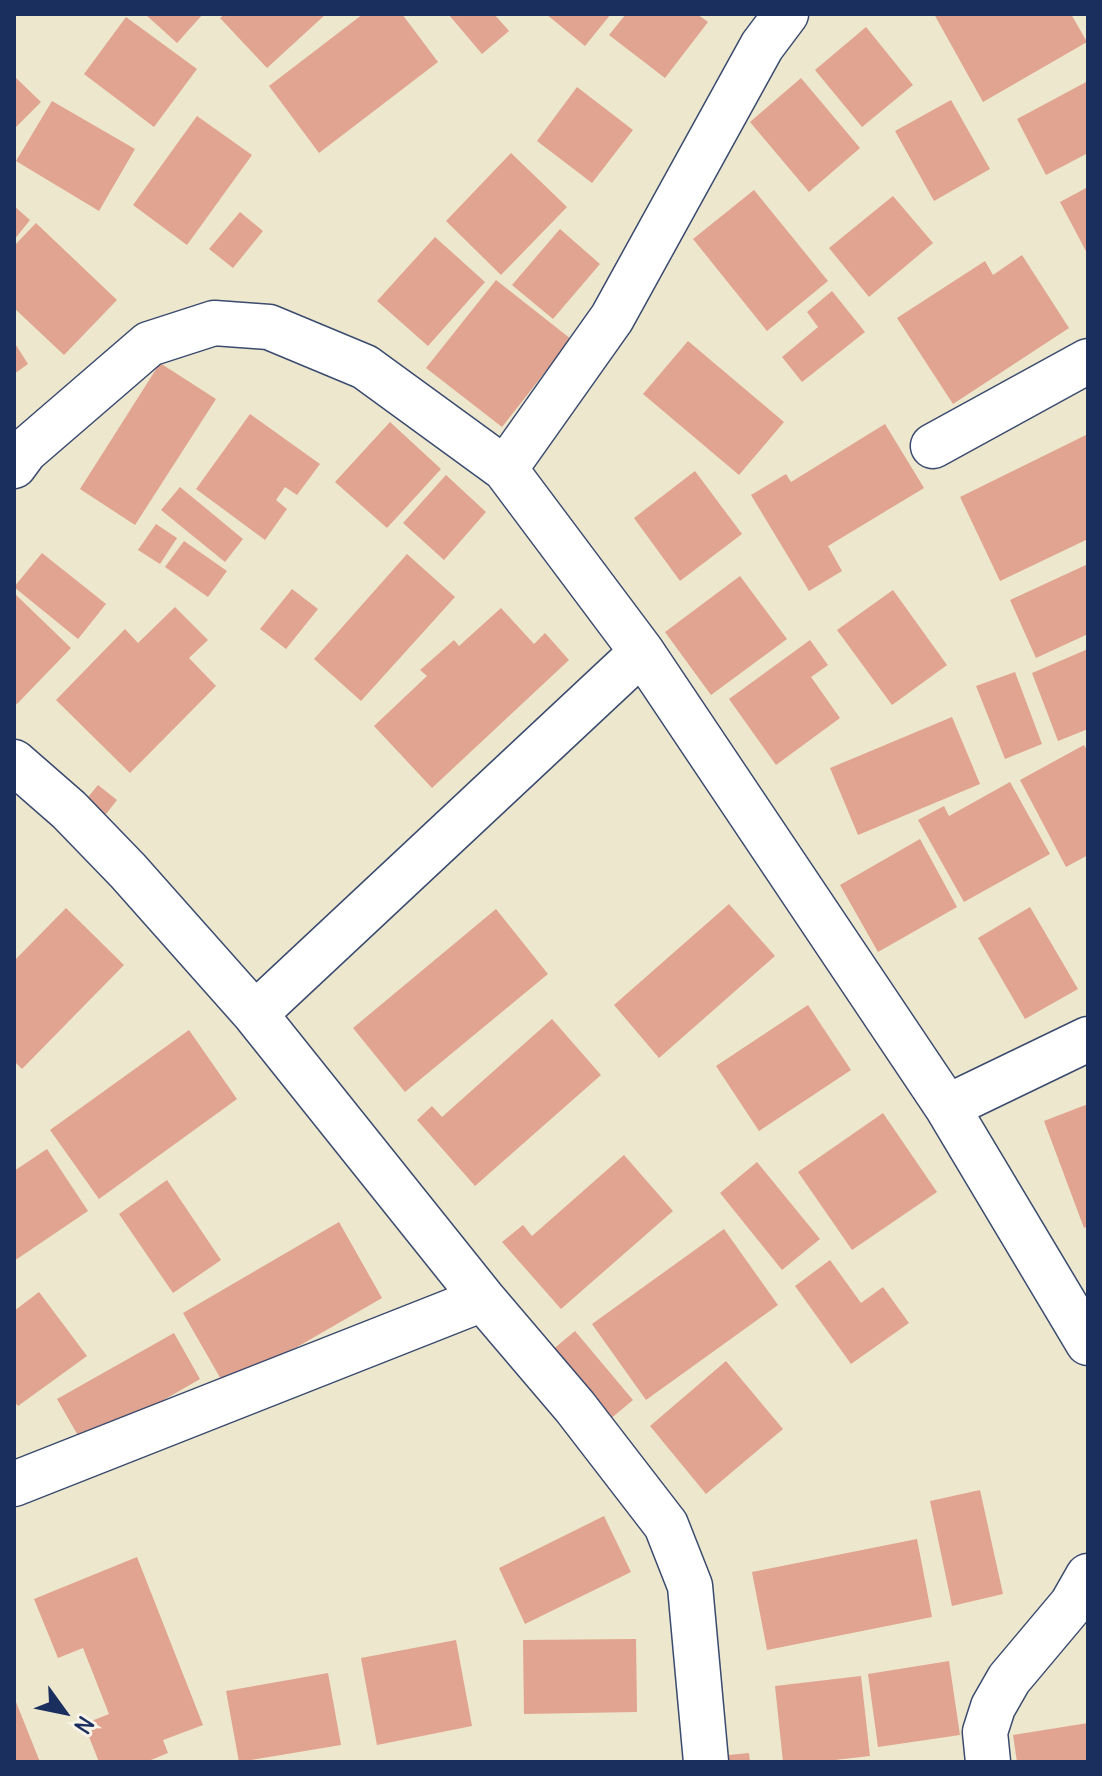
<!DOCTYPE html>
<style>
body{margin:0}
#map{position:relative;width:1102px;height:1776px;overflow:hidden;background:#ede7cd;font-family:Delius,sans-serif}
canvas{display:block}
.frame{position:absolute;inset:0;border:16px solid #1b2f5e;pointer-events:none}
.north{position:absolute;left:24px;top:1672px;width:80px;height:80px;-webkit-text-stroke:6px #f7f3e8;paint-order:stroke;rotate:123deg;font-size:22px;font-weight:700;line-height:32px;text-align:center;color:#1b2f5e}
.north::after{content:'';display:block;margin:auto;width:28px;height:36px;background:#1b2f5e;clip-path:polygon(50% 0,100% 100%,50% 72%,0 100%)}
</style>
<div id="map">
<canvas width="1102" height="1776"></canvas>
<div class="frame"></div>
<div class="north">N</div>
</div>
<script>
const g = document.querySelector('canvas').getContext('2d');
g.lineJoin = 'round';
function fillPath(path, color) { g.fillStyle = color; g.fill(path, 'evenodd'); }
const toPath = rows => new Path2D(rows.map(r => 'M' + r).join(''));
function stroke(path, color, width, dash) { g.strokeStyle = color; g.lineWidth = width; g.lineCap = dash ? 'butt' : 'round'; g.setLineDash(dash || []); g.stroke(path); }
const building = toPath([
 [145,14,203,14,177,43],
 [225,14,326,14,267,68,220,18],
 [363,14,402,14,438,62,319,153,269,86],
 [451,14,494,14,509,31,482,54,449,15],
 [546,14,611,14,585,46],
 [626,14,697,14,708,22,665,78,609,35],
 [934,14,1071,14,1087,42,983,102],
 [126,17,197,69,154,127,84,74],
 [866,27,913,85,862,127,815,70],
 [14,76,41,102,14,129],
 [801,78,860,148,809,192,750,122],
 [1088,81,1088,153,1046,175,1017,119],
 [577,87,633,130,592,183,537,141],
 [951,100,990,169,934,201,895,131],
 [52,101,135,149,99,211,16,161],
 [197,116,252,155,187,245,133,205],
 [511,153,567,207,501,275,446,221],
 [1088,187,1088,255,1060,202],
 [754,190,828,281,767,331,693,239],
 [893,196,933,243,869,297,829,248],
 [14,206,30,220,14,240],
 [240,212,263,231,233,268,209,249],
 [36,223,117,300,64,355,14,308,14,246],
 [560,229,600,264,553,319,512,285],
 [435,237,485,282,428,346,377,301],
 [1022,255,1069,328,953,404,897,318,985,261,993,275],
 [496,280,571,339,502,427,426,368],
 [832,291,865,332,802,382,782,357,818,327,807,312],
 [688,341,784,422,739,475,643,394],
 [14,342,28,364,14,374],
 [160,363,216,399,135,525,80,489],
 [250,414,320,464,297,495,285,487,276,500,287,509,265,540,196,489],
 [390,422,441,469,387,528,335,482],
 [885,424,924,488,828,546,842,571,809,591,751,495,786,474,791,482],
 [1088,434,1088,539,1000,581,960,497],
 [695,471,742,534,680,581,634,518],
 [446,475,486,512,444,560,403,523],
 [180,487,243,539,225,562,161,510],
 [156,524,177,538,160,564,138,550],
 [184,541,227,571,208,597,165,567],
 [42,553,106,604,78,639,14,587],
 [407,554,455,597,361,701,314,659],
 [1088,564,1088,634,1036,658,1010,600],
 [740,576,787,639,711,695,665,632],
 [292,589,318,609,286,649,260,629],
 [893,590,947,665,892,705,837,630],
 [14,593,71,648,17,704,14,702],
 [175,607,208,640,189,658,216,686,130,773,56,700,125,629,138,643],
 [501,608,534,644,545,633,569,660,432,788,374,726,427,676,420,670,454,640,459,646],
 [810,640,828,665,811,677,840,718,776,765,729,699],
 [1088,649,1088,729,1058,741,1032,673],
 [1015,672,1042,744,1005,759,976,686],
 [952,717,980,784,858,835,830,768],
 [1084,745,1088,752,1088,855,1066,867,1020,780],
 [1010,782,1050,854,964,902,918,820,944,806,949,816],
 [98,785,117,800,103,818,84,802],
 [920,839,957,907,878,952,840,885],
 [729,904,775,956,659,1058,614,1005],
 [1030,907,1078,989,1025,1019,978,938],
 [66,908,124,965,22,1069,14,1061,14,961],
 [496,909,548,974,405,1092,353,1028],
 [808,1005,851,1070,759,1131,716,1066],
 [552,1019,601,1075,475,1186,417,1120,432,1106,442,1117],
 [189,1030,237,1099,99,1199,50,1130],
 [1088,1104,1088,1226,1084,1228,1044,1121],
 [883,1113,937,1192,852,1250,798,1172],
 [47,1149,88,1211,14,1261,14,1171],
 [624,1155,673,1211,561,1309,502,1242,523,1225,532,1236],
 [757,1162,820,1239,782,1270,720,1193],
 [167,1180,221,1260,173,1293,119,1214],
 [339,1222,382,1298,226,1388,183,1313],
 [724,1229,778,1305,646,1400,592,1324],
 [830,1260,861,1303,883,1287,909,1323,851,1364,795,1286],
 [39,1292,87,1356,18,1406,14,1401,14,1311],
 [575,1331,633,1400,603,1425,545,1356],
 [174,1333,200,1379,84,1446,57,1399],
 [726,1361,783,1429,706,1494,650,1426],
 [980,1490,1003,1594,952,1606,930,1501],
 [604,1516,631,1572,525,1624,499,1568],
 [917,1539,932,1617,767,1650,752,1572],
 [137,1557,203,1725,163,1740,168,1753,146,1762,99,1762,84,1724,109,1714,83,1648,58,1658,34,1599],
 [636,1639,637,1712,524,1714,523,1640],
 [456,1640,472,1726,377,1745,361,1658],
 [949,1661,960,1735,878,1747,868,1674],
 [328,1673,341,1745,239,1762,226,1691],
 [861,1676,870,1756,817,1762,783,1762,775,1686],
 [14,1697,40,1762,14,1762],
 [1088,1723,1088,1762,1017,1762,1013,1735],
 [749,1753,750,1762,719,1762,718,1756]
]);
const minor = toPath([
 [933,446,1088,361],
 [14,466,25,451,149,344,214,323,269,327,365,367,505,469,642,652,947,1107,1088,1343],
 [505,469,612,318,762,46,786,14],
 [14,762,69,810,128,871,255,1014,483,1299,575,1407,666,1525,690,1586,706,1762],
 [255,1014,642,652],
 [947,1107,1088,1039],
 [14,1484,483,1299],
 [988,1762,985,1732,993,1707,1009,1679,1072,1604,1088,1576]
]);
fillPath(building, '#e0a490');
stroke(minor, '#3a4b6f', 47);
stroke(minor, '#fff', 44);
</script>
